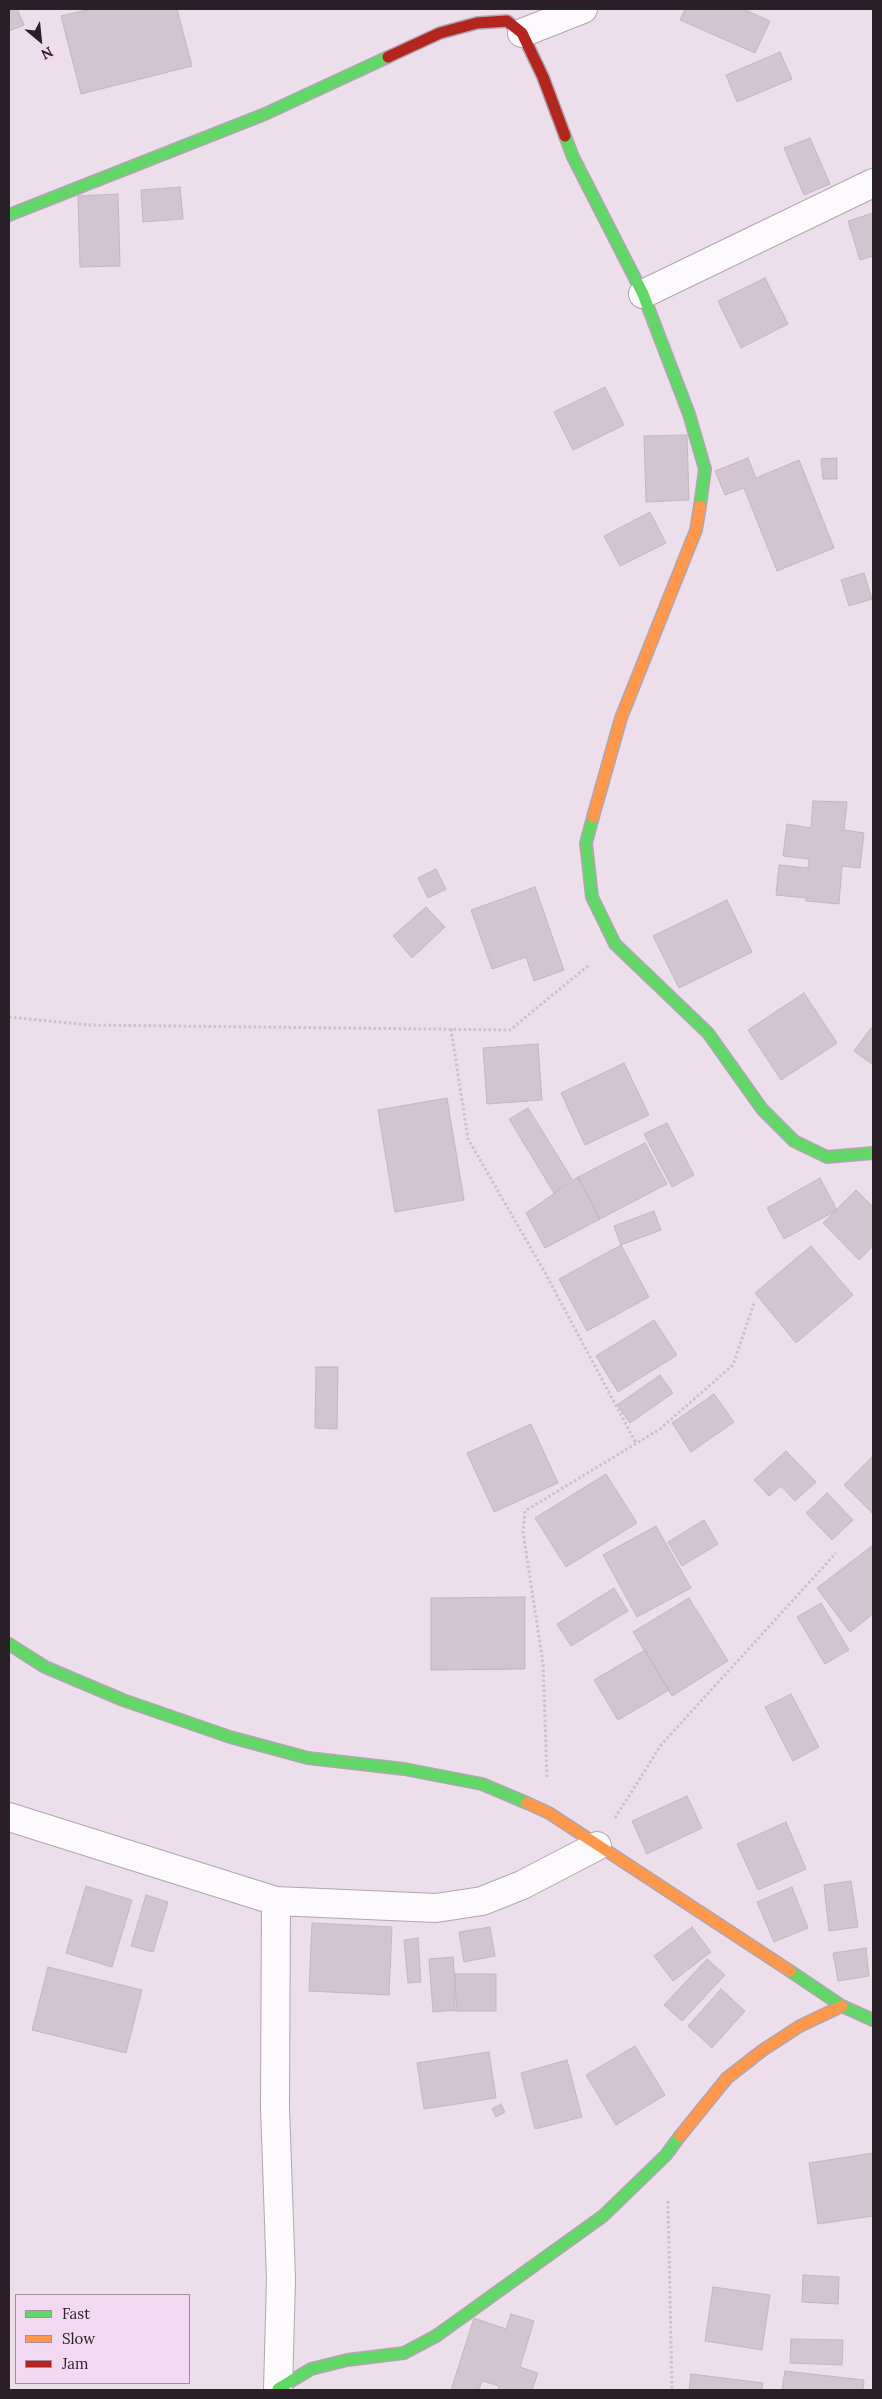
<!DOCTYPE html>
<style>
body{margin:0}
#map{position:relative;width:882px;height:2399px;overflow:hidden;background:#ecdeeb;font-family:Lora,serif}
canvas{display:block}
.frame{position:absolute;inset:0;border:10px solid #292028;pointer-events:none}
.legend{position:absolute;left:15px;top:2294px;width:175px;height:90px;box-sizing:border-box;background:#f2d8f0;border:1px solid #a28ea0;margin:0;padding:6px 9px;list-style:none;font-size:15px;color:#292028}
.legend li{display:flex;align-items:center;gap:10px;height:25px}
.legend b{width:25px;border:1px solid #a28ea0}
.north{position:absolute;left:15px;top:15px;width:50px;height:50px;-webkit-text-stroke:4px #f2d8f0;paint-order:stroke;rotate:152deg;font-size:14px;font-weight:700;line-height:20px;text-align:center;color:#292028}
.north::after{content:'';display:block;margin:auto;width:18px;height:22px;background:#292028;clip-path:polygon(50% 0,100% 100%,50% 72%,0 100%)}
</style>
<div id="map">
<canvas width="882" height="2399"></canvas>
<div class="frame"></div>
<ul class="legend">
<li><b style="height:6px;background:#63d668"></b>Fast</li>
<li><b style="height:6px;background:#ff974d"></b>Slow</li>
<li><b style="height:6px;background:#b3261e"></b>Jam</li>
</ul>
<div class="north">N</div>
</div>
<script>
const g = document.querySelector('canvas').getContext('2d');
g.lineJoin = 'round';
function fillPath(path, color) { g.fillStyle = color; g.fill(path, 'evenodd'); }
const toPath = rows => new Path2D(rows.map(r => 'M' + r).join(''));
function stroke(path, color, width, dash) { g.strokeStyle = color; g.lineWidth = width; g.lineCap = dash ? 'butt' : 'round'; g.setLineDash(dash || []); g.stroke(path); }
const building = toPath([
 [9,9,17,9,24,25,9,31,9,9],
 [91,9,177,9,192,66,81,94,61,16,91,9],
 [685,9,743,9,770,21,755,53,680,20,685,9],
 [780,52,792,79,737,102,726,75,780,52],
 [810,138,830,184,804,195,784,148,810,138],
 [180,187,183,219,143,222,141,190,180,187],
 [118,194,120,266,80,267,78,196,118,194],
 [873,213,873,256,860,260,848,221,873,213],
 [765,278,788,324,741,348,718,301,765,278],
 [605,387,624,425,573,450,554,412,605,387],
 [687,435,689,500,646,502,644,436,687,435],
 [748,458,756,478,799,460,834,548,777,571,744,488,725,495,715,471,748,458],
 [837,458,837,479,823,479,821,459,837,458],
 [650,512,666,543,620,566,604,536,650,512],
 [864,573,872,599,849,606,841,580,864,573],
 [813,801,847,802,844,830,864,833,860,868,842,866,839,904,806,901,806,898,776,895,779,865,808,868,809,859,783,856,787,824,811,828,813,801],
 [436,869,446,889,428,898,418,878,436,869],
 [535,887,564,970,534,981,526,957,492,969,471,910,535,887],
 [727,900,752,952,679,988,653,936,727,900],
 [426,907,445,927,412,958,393,936,426,907],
 [804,993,837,1043,781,1080,748,1030,804,993],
 [871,1028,873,1030,873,1065,854,1051,871,1028],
 [538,1044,542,1100,487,1104,483,1048,538,1044],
 [624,1063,649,1115,585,1145,561,1093,624,1063],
 [447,1098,464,1200,395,1212,378,1110,447,1098],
 [528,1108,572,1179,554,1193,509,1119,528,1108],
 [667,1123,694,1175,672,1187,644,1134,667,1123],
 [645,1143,667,1184,600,1219,578,1177,645,1143],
 [578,1177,600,1219,545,1248,526,1213,578,1177],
 [820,1178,837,1210,784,1239,767,1208,820,1178],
 [856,1190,873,1207,873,1246,859,1260,823,1223,856,1190],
 [654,1211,661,1230,621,1245,614,1226,654,1211],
 [621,1245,649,1297,587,1331,559,1279,621,1245],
 [811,1246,853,1295,796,1343,755,1293,811,1246],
 [654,1320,677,1355,618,1392,596,1356,654,1320],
 [316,1367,338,1367,337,1429,315,1428,316,1367],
 [660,1375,673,1393,630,1423,617,1405,660,1375],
 [714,1394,734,1422,691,1452,672,1423,714,1394],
 [531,1424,558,1483,494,1512,467,1453,531,1424],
 [786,1451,816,1482,795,1501,781,1486,769,1496,754,1480,786,1451],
 [873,1456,873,1514,844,1485,873,1456],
 [606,1474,637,1523,566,1567,535,1518,606,1474],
 [827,1493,853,1520,832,1540,806,1513,827,1493],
 [704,1520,718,1544,682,1566,668,1542,704,1520],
 [656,1526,691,1588,637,1617,603,1555,656,1526],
 [873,1545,873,1614,850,1632,817,1588,873,1545],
 [614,1588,628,1611,571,1646,557,1624,614,1588],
 [525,1597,525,1669,431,1670,431,1598,525,1597],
 [689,1598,728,1661,672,1696,633,1632,689,1598],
 [821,1603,849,1650,825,1664,797,1617,821,1603],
 [645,1650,669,1690,618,1720,594,1680,645,1650],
 [791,1694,819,1747,793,1761,765,1707,791,1694],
 [687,1796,702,1828,647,1854,632,1821,687,1796],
 [786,1822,806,1869,758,1890,737,1844,786,1822],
 [851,1881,858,1927,829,1931,824,1885,851,1881],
 [86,1886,132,1900,112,1967,66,1953,86,1886],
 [792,1887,808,1928,774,1942,757,1902,792,1887],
 [146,1895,168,1902,153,1952,131,1946,146,1895],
 [312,1923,392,1927,389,1995,309,1991,312,1923],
 [490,1927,495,1956,464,1962,459,1932,490,1927],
 [692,1927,711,1952,673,1981,654,1956,692,1927],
 [418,1938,421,1982,408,1983,404,1940,418,1938],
 [866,1948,869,1976,838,1981,833,1953,866,1948],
 [453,1957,457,2010,433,2012,429,1959,453,1957],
 [707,1959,725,1975,682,2021,664,2005,707,1959],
 [48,1967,142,1990,126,2053,32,2030,48,1967],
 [455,1974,496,1974,496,2011,455,2011,455,1974],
 [721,1989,745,2011,712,2048,688,2026,721,1989],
 [635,2046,665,2095,616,2125,586,2075,635,2046],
 [489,2052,496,2098,424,2109,417,2063,489,2052],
 [567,2060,582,2117,535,2129,521,2073,567,2060],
 [501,2104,505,2112,496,2117,492,2109,501,2104],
 [873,2153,873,2216,818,2224,809,2163,873,2153],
 [803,2275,839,2277,838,2304,802,2302,803,2275],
 [713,2287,770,2295,762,2350,705,2341,713,2287],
 [511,2314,534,2321,520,2367,538,2373,532,2390,498,2390,499,2386,482,2381,479,2390,451,2390,474,2318,506,2329,511,2314],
 [791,2339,843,2340,842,2365,790,2363,791,2339],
 [785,2371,864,2380,863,2390,782,2390,785,2371],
 [691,2374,763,2383,762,2390,689,2390,691,2374]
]);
const path = toPath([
 [9,1017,89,1025,510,1030,589,965],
 [451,1029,468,1139,543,1269,636,1443],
 [547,1777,543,1663,523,1532,525,1511,660,1429,733,1365,754,1303],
 [615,1818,661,1745,836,1553],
 [668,2201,672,2390]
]);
const street = toPath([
 [522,33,583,9],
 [643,294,873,183],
 [9,1817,276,1901,436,1908,482,1901,522,1885,597,1846],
 [276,1901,275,2107,281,2279,278,2390]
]);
const fast = toPath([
 [565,136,573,157,643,294,689,414,705,469,700,506],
 [9,215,265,114,388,57],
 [593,817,586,843,592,897,615,944,708,1033,762,1109,794,1141,827,1157,873,1153],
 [9,1644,45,1667,123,1700,230,1737,308,1758,404,1769,482,1784,527,1803],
 [790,1971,842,2006,873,2020],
 [278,2389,311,2369,347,2360,404,2353,436,2336,603,2216,666,2155,680,2136]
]);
const slow = toPath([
 [593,817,621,718,696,530,700,506],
 [527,1803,549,1813,790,1971],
 [680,2136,727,2078,763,2050,800,2026,842,2006]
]);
const jam = toPath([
 [388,57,440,33,477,23,507,21,522,33,543,77,565,136]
]);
fillPath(building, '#d1c5cf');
stroke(building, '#c2b8c2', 1);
stroke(street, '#b1a6b0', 30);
stroke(fast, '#b1a6b0', 14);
stroke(slow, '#b1a6b0', 14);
stroke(jam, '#b1a6b0', 14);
stroke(path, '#c9c4c9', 3, [2.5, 2.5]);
stroke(street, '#fcfafc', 28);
stroke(fast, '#63d668', 11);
stroke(slow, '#ff974d', 11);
stroke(jam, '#b3261e', 11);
</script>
